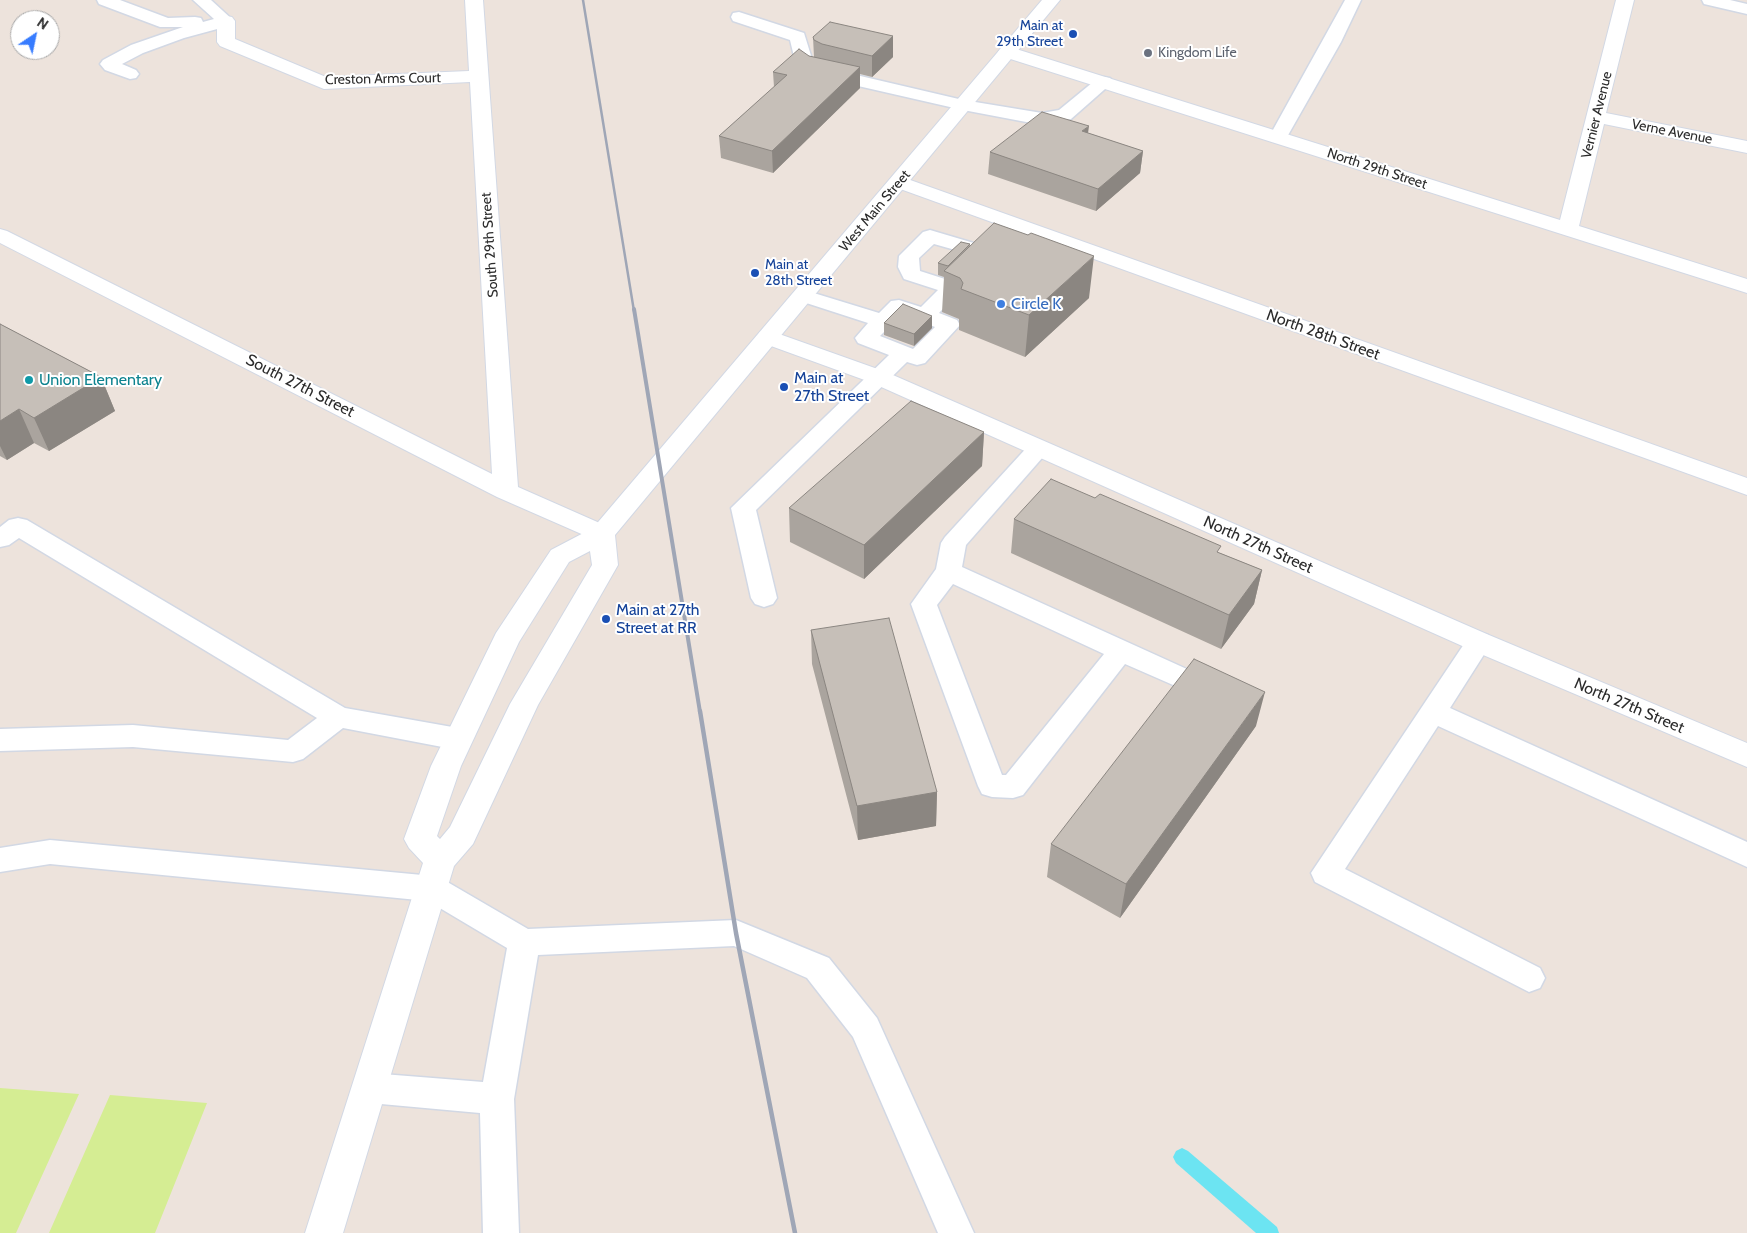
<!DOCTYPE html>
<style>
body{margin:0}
#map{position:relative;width:1747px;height:1233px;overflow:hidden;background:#ede3dc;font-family:Cabin,sans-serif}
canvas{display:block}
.north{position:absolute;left:10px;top:10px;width:50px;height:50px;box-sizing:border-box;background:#fff;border:1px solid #aaa;border-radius:50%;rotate:34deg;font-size:14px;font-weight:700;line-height:20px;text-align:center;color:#2b2b2b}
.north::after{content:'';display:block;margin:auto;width:18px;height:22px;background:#377cff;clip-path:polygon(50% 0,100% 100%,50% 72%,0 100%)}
</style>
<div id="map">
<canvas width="1747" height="1233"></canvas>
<div class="north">N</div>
</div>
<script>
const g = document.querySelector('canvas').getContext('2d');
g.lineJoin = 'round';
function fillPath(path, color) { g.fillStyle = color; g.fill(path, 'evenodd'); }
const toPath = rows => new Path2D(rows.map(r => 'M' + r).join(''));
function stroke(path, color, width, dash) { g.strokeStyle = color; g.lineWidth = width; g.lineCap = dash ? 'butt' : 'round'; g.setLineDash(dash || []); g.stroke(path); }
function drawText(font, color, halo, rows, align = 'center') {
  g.font = font + ' Cabin,sans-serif'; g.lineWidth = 4; g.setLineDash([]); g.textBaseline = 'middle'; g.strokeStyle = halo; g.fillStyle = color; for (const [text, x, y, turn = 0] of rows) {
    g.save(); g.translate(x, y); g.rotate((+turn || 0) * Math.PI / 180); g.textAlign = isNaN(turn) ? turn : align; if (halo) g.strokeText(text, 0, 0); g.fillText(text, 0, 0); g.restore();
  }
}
const pitch = toPath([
 [0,1088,79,1094,16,1233,0,1233],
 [110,1095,207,1103,155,1233,49,1233]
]);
const stream = toPath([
 [1182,1148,1188,1151,1277,1227,1279,1233,1256,1233,1176,1163,1173,1157,1176,1151,1182,1148]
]);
const service = toPath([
 [97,0,120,0,168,18,195,17,201,18,203,22,214,19,193,0,211,0,234,21,232,25,184,38,143,53,122,64,136,70,139,74,136,78,130,79,105,70,100,64,103,60,131,45,183,27,160,27,99,4,97,0],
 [1345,0,1361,0,1341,42,1287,137,1285,141,1278,143,1271,141,1269,137,1345,0],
 [1702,0,1730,0,1747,4,1747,14,1704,4,1702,0],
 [739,12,804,33,813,62,822,67,963,100,1042,113,1059,110,1098,78,1104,77,1110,78,1113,82,1071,119,1065,120,1042,125,963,110,810,75,796,65,790,40,733,21,731,17,733,13,739,12],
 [930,230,994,249,997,253,994,257,987,259,934,244,919,258,920,271,948,280,961,268,968,266,975,268,978,272,939,313,957,320,960,325,925,363,917,365,907,362,756,510,777,598,773,604,764,607,755,604,751,598,731,508,889,355,858,343,855,338,868,323,797,300,793,296,797,292,804,290,879,313,891,301,899,300,921,307,938,290,904,279,898,267,899,256,923,232,930,230],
 [902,314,935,327,913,349,880,336,902,314],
 [1038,441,1046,444,1050,449,966,545,962,567,1222,685,1226,692,1222,699,1212,702,1125,664,1023,795,1013,798,992,797,982,794,978,786,911,604,936,569,941,543,945,537,1030,444,1038,441],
 [953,584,1104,654,1006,775,1002,775,937,605,953,584],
 [18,518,27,520,345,708,458,728,468,731,472,739,468,747,458,750,343,728,303,759,293,762,133,747,0,751,0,729,133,725,288,740,317,718,19,538,9,545,0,547,0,527,9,520,18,518],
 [1479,632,1488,635,1492,642,1450,708,1747,842,1747,867,1438,726,1345,869,1540,968,1545,978,1540,988,1529,992,1315,882,1311,873,1470,635,1479,632],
 [50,840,433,876,444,880,528,929,736,920,829,958,877,1018,974,1233,938,1233,853,1037,807,978,734,946,538,955,514,1099,519,1233,483,1233,480,1113,370,1103,358,1099,353,1088,358,1077,370,1073,483,1082,507,948,428,901,50,864,0,872,0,848,50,840]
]);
const minor = toPath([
 [465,0,483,0,518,487,611,528,615,534,611,540,602,543,497,497,0,243,0,229,7,231,492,474,470,82,324,89,220,46,217,42,217,21,220,17,226,16,232,17,235,21,235,39,326,77,469,71,465,0],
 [1616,0,1634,0,1606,113,1747,141,1747,153,1604,124,1579,226,1747,279,1747,293,1001,56,998,52,1001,48,1013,48,1560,220,1616,0],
 [768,330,886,372,1489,635,1747,743,1747,767,1469,649,870,382,760,342,757,337,760,332,768,330]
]);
const tertiary = toPath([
 [899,176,1747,478,1747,495,892,186,889,182,892,178,899,176]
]);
const secondary = toPath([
 [1042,0,1060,0,615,535,618,565,538,705,473,844,454,866,343,1233,305,1233,423,863,409,848,404,839,431,766,496,633,551,550,593,528,1042,0],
 [590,551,592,565,510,704,450,827,440,839,437,836,461,766,519,642,569,562,590,551]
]);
const railFar2 = toPath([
 [583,0,634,311]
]);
const railFar1 = toPath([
 [634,309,700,712]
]);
const rail = toPath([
 [700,711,736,933,795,1233]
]);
const wall = toPath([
 [893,36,893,57,872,77,860,74,860,88,773,173,721,158,719,136,774,87,773,72,809,56,814,57,813,37],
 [1088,133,1143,151,1140,173,1096,211,988,174,990,152],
 [970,244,970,246,1089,298,1025,357,959,330,959,319,942,312,944,277,938,275,938,263],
 [932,316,932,328,914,346,884,335,884,323],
 [0,324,101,377,115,411,49,451,34,443,7,460,0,456],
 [984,432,982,466,864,579,790,542,789,508],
 [1014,519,1220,553,1262,570,1254,604,1221,649,1011,553],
 [811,630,937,792,936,826,858,840,812,664],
 [1256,726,1120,918,1047,877,1051,844]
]);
const shadedWall = toPath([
 [893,36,893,57,872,77,872,56],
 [860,67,860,88,773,173,772,151],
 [1089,126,1086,148,1082,131],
 [1143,151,1140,173,1096,211,1098,189],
 [1094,256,1089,298,1025,357,1029,315],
 [932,316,932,328,914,346,914,334],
 [101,377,115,411,49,451,34,418],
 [19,409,34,443,7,460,0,446,0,421],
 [984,432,982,466,864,579,864,545],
 [1262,570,1254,604,1221,649,1229,615],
 [1265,692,1256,726,1120,918,1126,884],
 [937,792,936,826,858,840,857,806]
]);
const building = toPath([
 [830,22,893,36,872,56,822,44,814,40,813,37,830,22],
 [799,49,809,56,860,67,772,151,719,136,787,75,773,72,799,49],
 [1042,112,1089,126,1082,131,1143,151,1098,189,990,152,1042,112],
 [994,223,1028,235,1031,233,1094,256,1029,315,961,289,963,283,960,278,944,271,994,223],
 [961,242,970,244,948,266,938,263,961,242],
 [903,304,932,316,914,334,884,323,903,304],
 [0,324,101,377,34,418,19,409,0,421,0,324],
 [911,401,984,432,864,545,789,508,911,401],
 [1051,479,1095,498,1100,494,1221,546,1217,552,1262,570,1229,615,1014,519,1051,479],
 [889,618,937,792,857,806,811,630,889,618],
 [1194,659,1265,692,1126,884,1051,844,1194,659]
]);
const markers = [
 [1073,34,5,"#1a4fb4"],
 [1148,53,5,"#6b7280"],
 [755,273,5,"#1a4fb4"],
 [1001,304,5,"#3f7fe0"],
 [29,380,5,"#0f9aa8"],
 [784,387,5,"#1a4fb4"],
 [606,619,5,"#1a4fb4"]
];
const farTransitnames = [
 ["Main at",1063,26],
 ["29th Street",1063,42],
 ["Main at",765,265,"left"],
 ["28th Street",765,281,"left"]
];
const farWorshipnames = [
 ["Kingdom Life",1158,53]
];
const farStreetnames = [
 ["Creston Arms Court",383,79,-1],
 ["Vernier Avenue",1597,115,-76],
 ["Verne Avenue",1672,132,11],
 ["North 29th Street",1377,169,18],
 ["West Main Street",875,211,-50],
 ["South 29th Street",490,245,-94]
];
const shopNames = [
 ["Circle K",1011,304]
];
const streetNames = [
 ["North 28th Street",1323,335,20],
 ["South 27th Street",300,386,27],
 ["North 27th Street",1258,545,24],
 ["North 27th Street",1629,706,23]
];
const transitNames = [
 ["Main at",794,378],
 ["27th Street",794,396],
 ["Main at 27th",616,610],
 ["Street at RR",616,628]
];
const cultureNames = [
 ["Union Elementary",39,380]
];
fillPath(pitch, '#d5ed93');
fillPath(stream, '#6ce4f2');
stroke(service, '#d2d8e4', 3);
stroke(minor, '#d2d8e4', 2);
stroke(tertiary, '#d2d8e4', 2);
stroke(secondary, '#d2d8e4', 2);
fillPath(service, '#fff');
fillPath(minor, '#fff');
fillPath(tertiary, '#fff');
fillPath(secondary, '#fff');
stroke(railFar2, '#9fa6b6', 2.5);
stroke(railFar1, '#9fa6b6', 4);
stroke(rail, '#9fa6b6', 4.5);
fillPath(wall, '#aaa49e');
fillPath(shadedWall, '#8b8681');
fillPath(building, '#c6bfb8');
stroke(building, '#8b8681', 1);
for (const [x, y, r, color] of markers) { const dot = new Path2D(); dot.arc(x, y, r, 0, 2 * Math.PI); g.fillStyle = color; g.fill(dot); stroke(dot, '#fff', 2); }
drawText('14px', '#164399', '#fff', farTransitnames, 'right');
drawText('14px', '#5b616d', '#fff', farWorshipnames, 'left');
drawText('14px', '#2b2b2b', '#fff', farStreetnames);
drawText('16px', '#366cbe', '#fff', shopNames, 'left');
drawText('16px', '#2b2b2b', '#fff', streetNames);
drawText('16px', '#164399', '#fff', transitNames, 'left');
drawText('16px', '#0d838f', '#fff', cultureNames, 'left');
</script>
